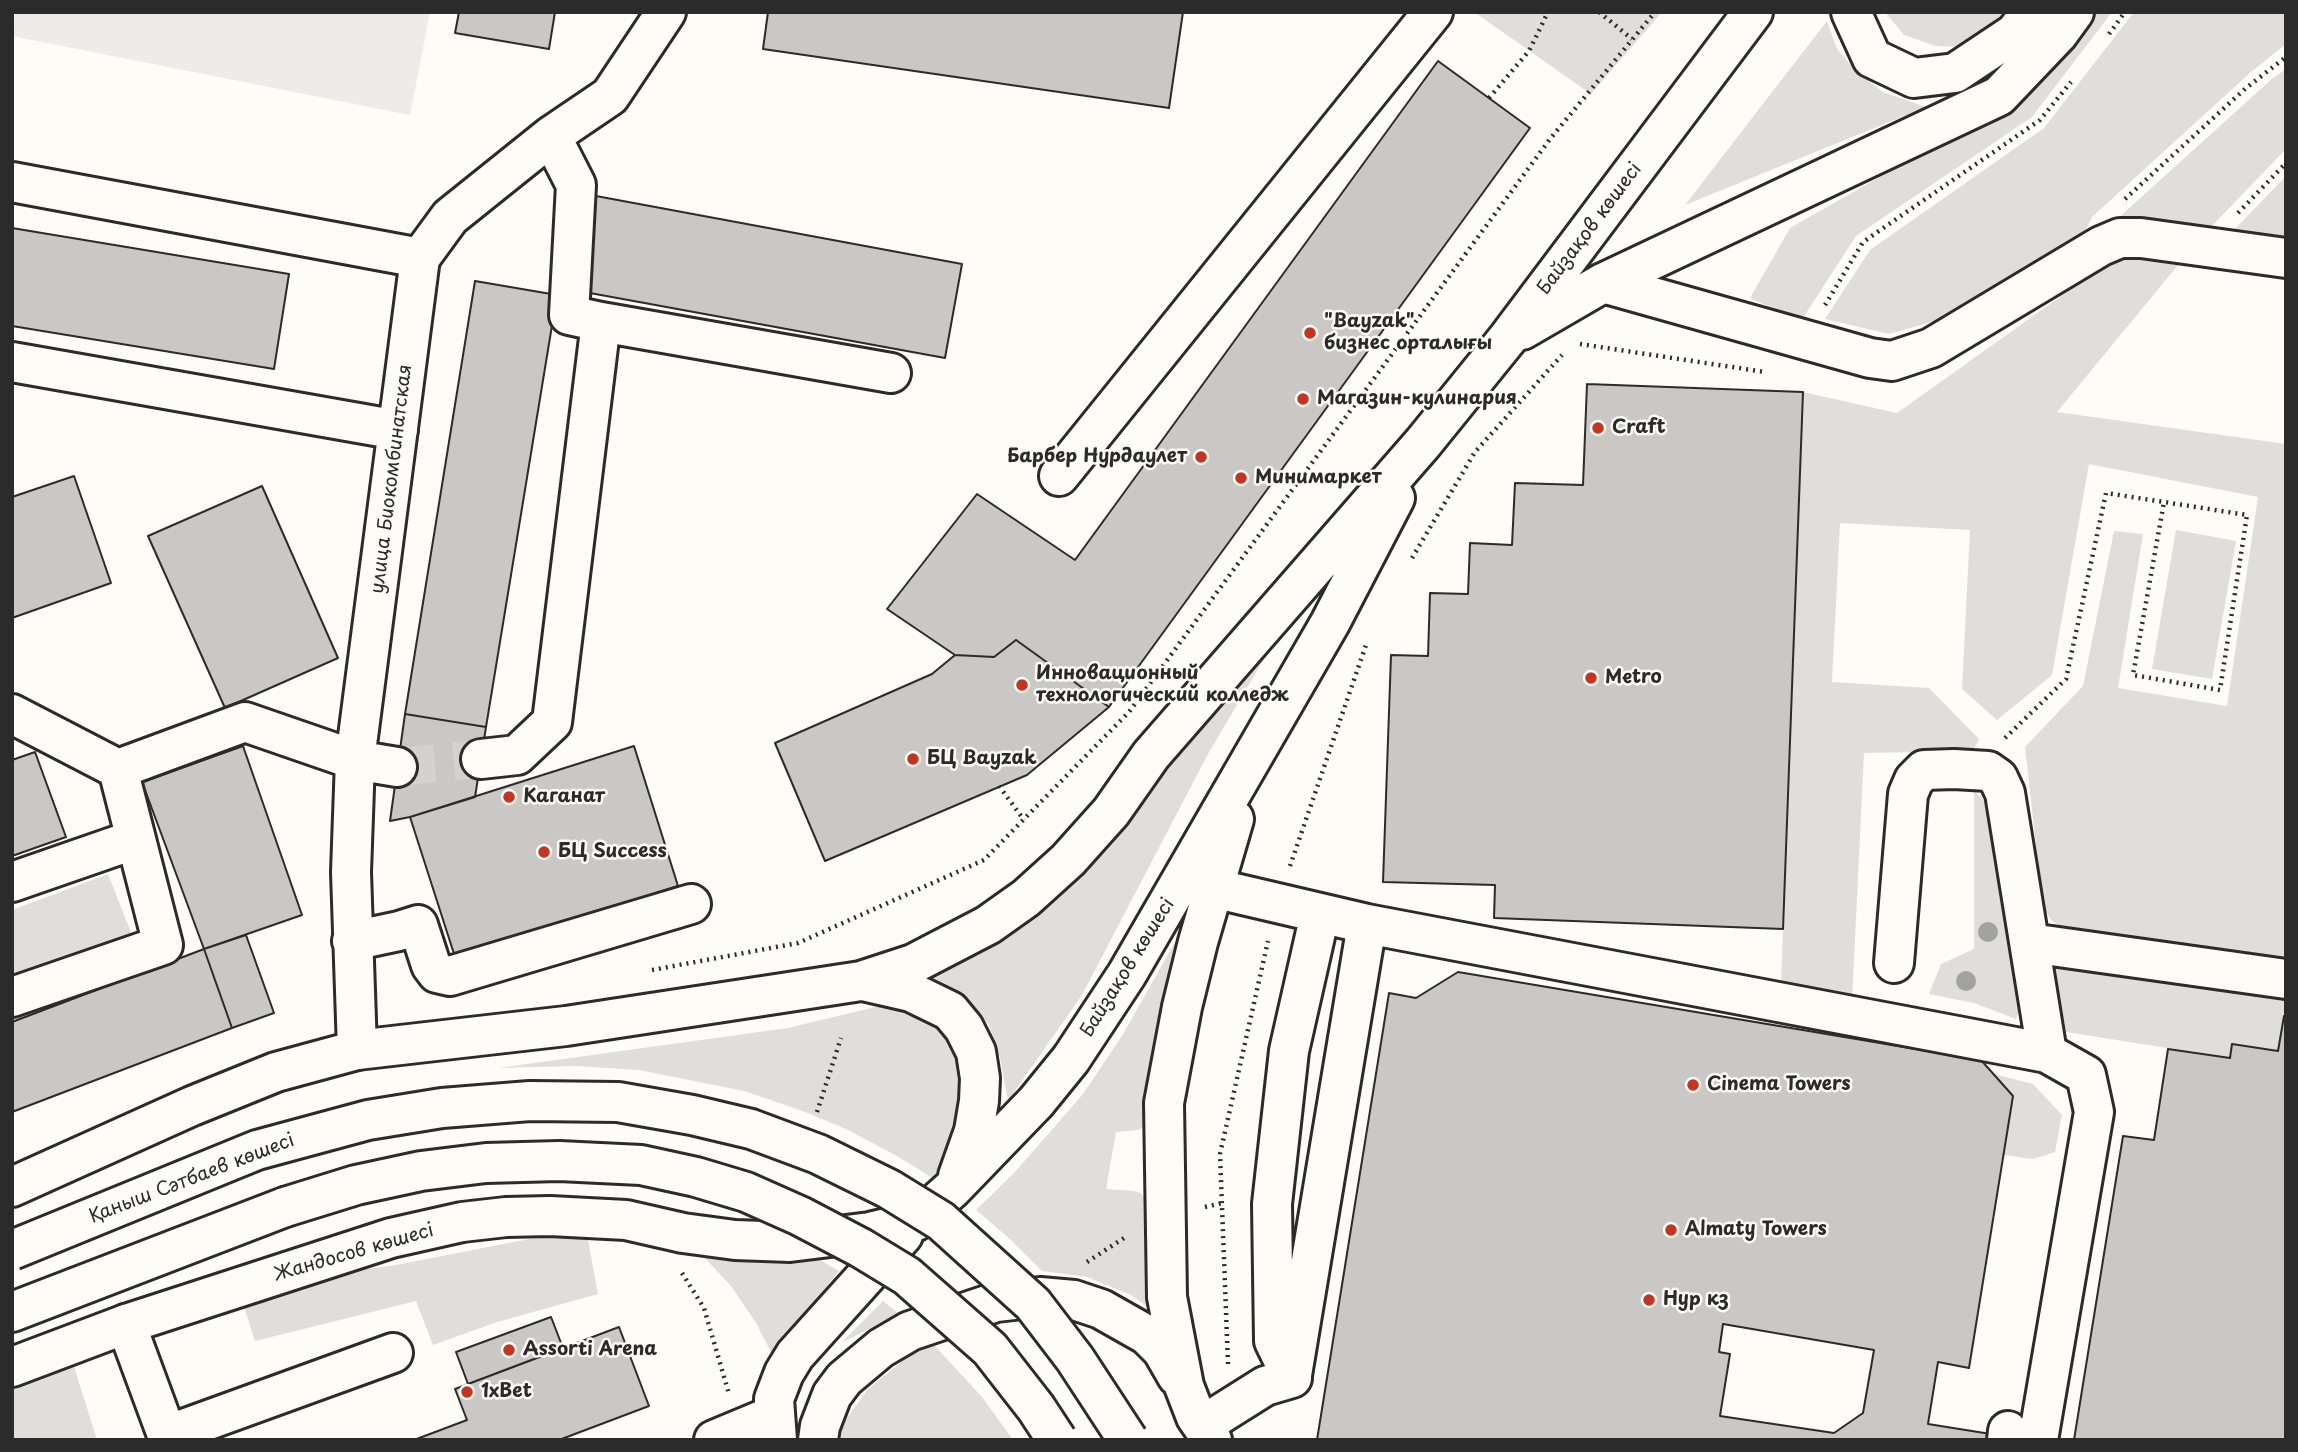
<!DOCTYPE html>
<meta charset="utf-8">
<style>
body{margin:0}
#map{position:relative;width:2298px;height:1452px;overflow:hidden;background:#fdfcf7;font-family:"Playpen Sans",sans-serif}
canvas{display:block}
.frame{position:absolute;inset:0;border:14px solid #2b2b2b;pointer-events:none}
</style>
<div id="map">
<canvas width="2298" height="1452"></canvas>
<div class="frame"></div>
</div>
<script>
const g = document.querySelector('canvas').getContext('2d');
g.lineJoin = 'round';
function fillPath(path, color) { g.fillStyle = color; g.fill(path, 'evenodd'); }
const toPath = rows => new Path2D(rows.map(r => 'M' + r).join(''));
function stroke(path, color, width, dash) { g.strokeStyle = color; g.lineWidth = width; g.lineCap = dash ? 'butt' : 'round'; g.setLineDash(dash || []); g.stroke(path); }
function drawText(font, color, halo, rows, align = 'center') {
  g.font = font + ' "Playpen Sans",sans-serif'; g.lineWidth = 5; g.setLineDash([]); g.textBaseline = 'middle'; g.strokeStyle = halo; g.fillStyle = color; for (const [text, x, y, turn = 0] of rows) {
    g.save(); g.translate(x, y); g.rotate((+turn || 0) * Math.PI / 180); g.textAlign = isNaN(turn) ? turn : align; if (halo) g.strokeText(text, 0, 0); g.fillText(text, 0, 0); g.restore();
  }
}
const built = toPath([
 [15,12,430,12,410,115,12,36]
]);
const green = toPath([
 [1478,12,1662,12,1591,94,1477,14],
 [1885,12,2006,12,1969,47,1936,46,1904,35],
 [2087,12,2112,12,2032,117,1856,236,1801,321,1750,298,1790,228,2012,102],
 [2134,12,2286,12,2286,44,2251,72,2092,217,2085,231,1956,315,1889,334,1825,319,1870,250,2044,128],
 [1827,21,1837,49,1856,71,1883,92,1926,107,1685,205],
 [2286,69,2286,149,2210,228,2147,217,2116,220,2273,78],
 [2286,176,2286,239,2233,231],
 [2116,257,2178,265,2057,412,2286,444,2286,965,2068,931,2052,921,2043,907,2025,747,2083,686,2114,531,2143,534,2118,688,2227,706,2258,497,2089,464,2052,675,1997,720,1962,689,1970,530,1840,523,1832,682,1929,688,1979,739,1973,751,1864,753,1852,1001,1781,984,1803,392,1897,413],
 [2176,530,2236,541,2212,679,2152,669],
 [1270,625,1277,637,1208,754,1082,995,1008,1101,1000,1058,989,1025,970,1002,950,987,931,978,973,956,1013,929],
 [1974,790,1991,808,2015,974,2023,1001,2016,1019,1974,1003,1929,994,1941,964,1974,949],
 [108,874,132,935,13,980,12,910],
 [1192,912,1146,1126,1138,1130,1116,1132,1106,1189,1134,1191,1141,1193,1145,1199,1152,1256,1155,1312,1131,1295,1087,1277,1042,1271,1010,1239,976,1210,1015,1172,1083,1094,1122,1036],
 [2054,965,2286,997,2286,1016,2284,1016,2278,1051,2232,1044,2230,1058,2066,1032],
 [896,1002,951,1032,968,1090,947,1156,934,1179,897,1156,846,1129,800,1110,744,1091,639,1070,576,1066,498,1068,788,1028],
 [1994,1074,2033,1084,2062,1115,2055,1152,2033,1159,2004,1155,2013,1096],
 [570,1231,588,1240,598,1294,497,1322,433,1345,416,1301,255,1341,242,1301,294,1290,331,1274,396,1265],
 [703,1256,753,1263,795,1264,820,1260,839,1271,772,1354,756,1323,731,1286],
 [883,1301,899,1314,841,1343],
 [934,1345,982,1397,1013,1440,838,1440,841,1426,868,1389,909,1356],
 [71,1357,97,1440,12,1440,12,1379]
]);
const building = toPath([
 [459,12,555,12,549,49,455,33,459,12],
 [768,12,1183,12,1169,108,763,49,768,12],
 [1438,61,1530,128,1109,707,1016,640,994,657,955,655,887,609,977,494,1075,560,1438,61],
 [596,196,962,264,945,358,579,291,596,196],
 [12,228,289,274,274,369,12,326,12,228],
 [475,281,557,295,486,727,405,714,475,281],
 [1587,384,1803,392,1783,929,1494,918,1495,885,1383,882,1391,655,1428,656,1430,593,1468,594,1470,543,1512,545,1515,483,1583,485,1587,384],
 [74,476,111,583,12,618,12,497,74,476],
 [262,486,338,658,225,708,148,536,262,486],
 [1016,640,1109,707,1027,775,825,861,775,743,932,674,955,655,994,657,1016,640],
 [405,714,486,727,475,797,410,817,390,821,405,714],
 [243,746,302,915,204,949,142,782,243,746],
 [634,746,678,886,455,957,410,817,634,746],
 [35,752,66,837,12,856,12,760,35,752],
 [246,935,274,1013,232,1028,204,949,246,935],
 [204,949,232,1028,12,1112,12,1022,204,949],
 [1458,972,1981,1060,2013,1096,1969,1368,1938,1362,1928,1424,1997,1435,1996,1440,1317,1440,1389,993,1416,998,1458,972],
 [1723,1324,1874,1350,1863,1413,1834,1433,1720,1416,1730,1354,1719,1352,1723,1324],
 [2284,1016,2286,1016,2286,1440,2074,1440,2123,1136,2154,1140,2168,1049,2230,1058,2232,1044,2278,1051,2284,1016],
 [551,1317,563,1348,468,1384,456,1352,551,1317],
 [619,1327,649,1406,559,1440,414,1440,467,1420,455,1389,619,1327]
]);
const minorTunnel = toPath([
 [397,767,481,759]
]);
const path = toPath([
 [1599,12,1632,39],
 [2109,34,2125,12],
 [1489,98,1529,51,1548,12],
 [2125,199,2246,88,2286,57],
 [2238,213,2286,163],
 [1825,305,1863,242,2040,120,2071,82],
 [1580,344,1765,372],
 [1412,558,1475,452,1562,355],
 [2005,738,2066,679,2106,493,2164,502,2247,515,2220,690,2133,675,2164,502],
 [999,786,1024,820],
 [1290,866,1367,642],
 [652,970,798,943,984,860,1129,712,1550,139,1655,12],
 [817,1112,841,1038],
 [1205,1207,1222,1203],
 [1087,1262,1127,1236],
 [682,1273,704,1308,729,1394],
 [1228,1364,1220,1154,1268,941]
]);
const minor = toPath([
 [551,136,576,185,569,315,601,322],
 [12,182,420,258],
 [1603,283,1870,358,1892,361,1931,348,2101,246,2120,238,2141,238,2286,258],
 [12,362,398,430],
 [1059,476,1433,12],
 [12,714,118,769],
 [481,759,517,755,552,722,601,322,891,373],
 [12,882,136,839],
 [1213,888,1367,924,2047,1053,2086,1075,2094,1112,2038,1440],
 [352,941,399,931,418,925,431,965,437,973,450,976,691,904],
 [2030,943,2286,979],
 [1894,963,1908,794,1914,780,1924,770,1954,769,1988,771,1998,778,2005,793,2047,1053],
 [12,997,163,945,118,769,245,722,355,760,397,767],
 [357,1050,351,872,355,760,420,258,450,217,551,136,610,96,666,12],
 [126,1324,167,1435,393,1353],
 [1292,1375,1367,924],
 [1292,1378,1274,1341,1272,1204,1289,1051,1320,914],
 [1203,1425,1265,1386,1292,1378],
 [714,1440,774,1415],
 [777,1440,774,1399,784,1373,795,1355,903,1235],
 [2007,1440,2008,1431]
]);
const major = toPath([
 [1851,12,1872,58,1914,78,1955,73,2015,33,2031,12],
 [1522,330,1603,283,1999,96,2058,34,2074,12],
 [863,981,911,992,950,1011,964,1028,976,1052,980,1078,979,1101,974,1131,958,1176],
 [12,1187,192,1106,276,1072,357,1050,566,1026,861,981,913,964,988,925,1026,898,1068,860,1111,812,1151,755,1423,443,1508,338,1753,12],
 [12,1312,285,1207],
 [12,1367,126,1324,391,1238,462,1222,506,1217,550,1216,626,1220,683,1233,735,1240,790,1242,870,1232,916,1221,953,1188,1036,1102,1071,1059,1127,974,1330,623,1395,498],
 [818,1440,820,1426,832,1395,844,1379,881,1348,910,1331,996,1302,1040,1297,1074,1300,1101,1309,1147,1335,1162,1350,1177,1376],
 [1212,1440,1196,1417,1184,1386,1167,1297,1164,1103,1182,1007,1198,942,1234,819]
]);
const majorBridge = toPath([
 [285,1207,356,1185,421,1171,486,1163,559,1161,641,1165,696,1177,746,1192,800,1216,861,1248,907,1276,990,1349,1036,1408,1057,1440],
 [12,1250,257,1150,368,1120,442,1108,530,1101,618,1102,692,1115,751,1129,818,1154,889,1189,941,1221,1033,1304,1075,1359,1128,1440]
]);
const trees = [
 [1988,932],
 [1966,981]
];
const markers = [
 [1310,333,7,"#c8321e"],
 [1303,399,7,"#c8321e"],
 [1598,428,7,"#c8321e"],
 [1201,457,7,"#c8321e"],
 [1241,478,7,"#c8321e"],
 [1591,678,7,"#c8321e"],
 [1022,685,7,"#c8321e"],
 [913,759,7,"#c8321e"],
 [509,797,7,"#c8321e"],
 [544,852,7,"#c8321e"],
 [1693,1085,7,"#c8321e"],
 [1671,1230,7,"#c8321e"],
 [1649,1300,7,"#c8321e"],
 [509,1350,7,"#c8321e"],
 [467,1392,7,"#c8321e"]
];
const streetNames = [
 ["Байзақов көшесі",1590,229,-53],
 ["улица Биокомбинатская",392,479,-83],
 ["Байзақов көшесі",1128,968,-58],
 ["Қаныш Сәтбаев көшесі",192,1179,-21],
 ["Жандосов көшесі",354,1253,-16]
];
const poiNames = [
 ["\"Bayzak\"",1324,322],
 ["бизнес орталығы",1324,344],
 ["Магазин-кулинария",1317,399],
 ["Craft",1612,428],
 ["Барбер Нурдаулет",1187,457,"right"],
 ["Минимаркет",1255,478],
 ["Инновационный",1036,674],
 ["технологический колледж",1036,696],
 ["Metro",1605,678],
 ["БЦ Bayzak",927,759],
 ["Каганат",523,797],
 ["БЦ Success",558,852],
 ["Cinema Towers",1707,1085],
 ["Almaty Towers",1685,1230],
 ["Нур кз",1663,1300],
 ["Assorti Arena",523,1350],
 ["1xBet",481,1392]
];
fillPath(built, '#edece8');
fillPath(green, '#dfdeda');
fillPath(building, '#c9c8c4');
stroke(building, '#2b2b2b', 2);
stroke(minorTunnel, '#d3d2ce', 38, [38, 19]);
stroke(minor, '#2b2b2b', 44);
stroke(major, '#2b2b2b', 44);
stroke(path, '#2b2b2b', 4.5, [2, 5]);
stroke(minor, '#fdfcf7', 38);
stroke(major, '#fdfcf7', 38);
stroke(majorBridge, '#2b2b2b', 44, []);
stroke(majorBridge, '#fdfcf7', 38);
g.fillStyle = '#a2a29f';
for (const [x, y] of trees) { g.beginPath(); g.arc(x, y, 10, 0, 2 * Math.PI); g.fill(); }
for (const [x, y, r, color] of markers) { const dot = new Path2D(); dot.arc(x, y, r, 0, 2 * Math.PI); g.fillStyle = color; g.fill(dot); stroke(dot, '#fdfcf7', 2.5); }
drawText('19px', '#2b2b2b', '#fdfcf7', streetNames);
drawText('bold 19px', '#2b2b2b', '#fdfcf7', poiNames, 'left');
</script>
